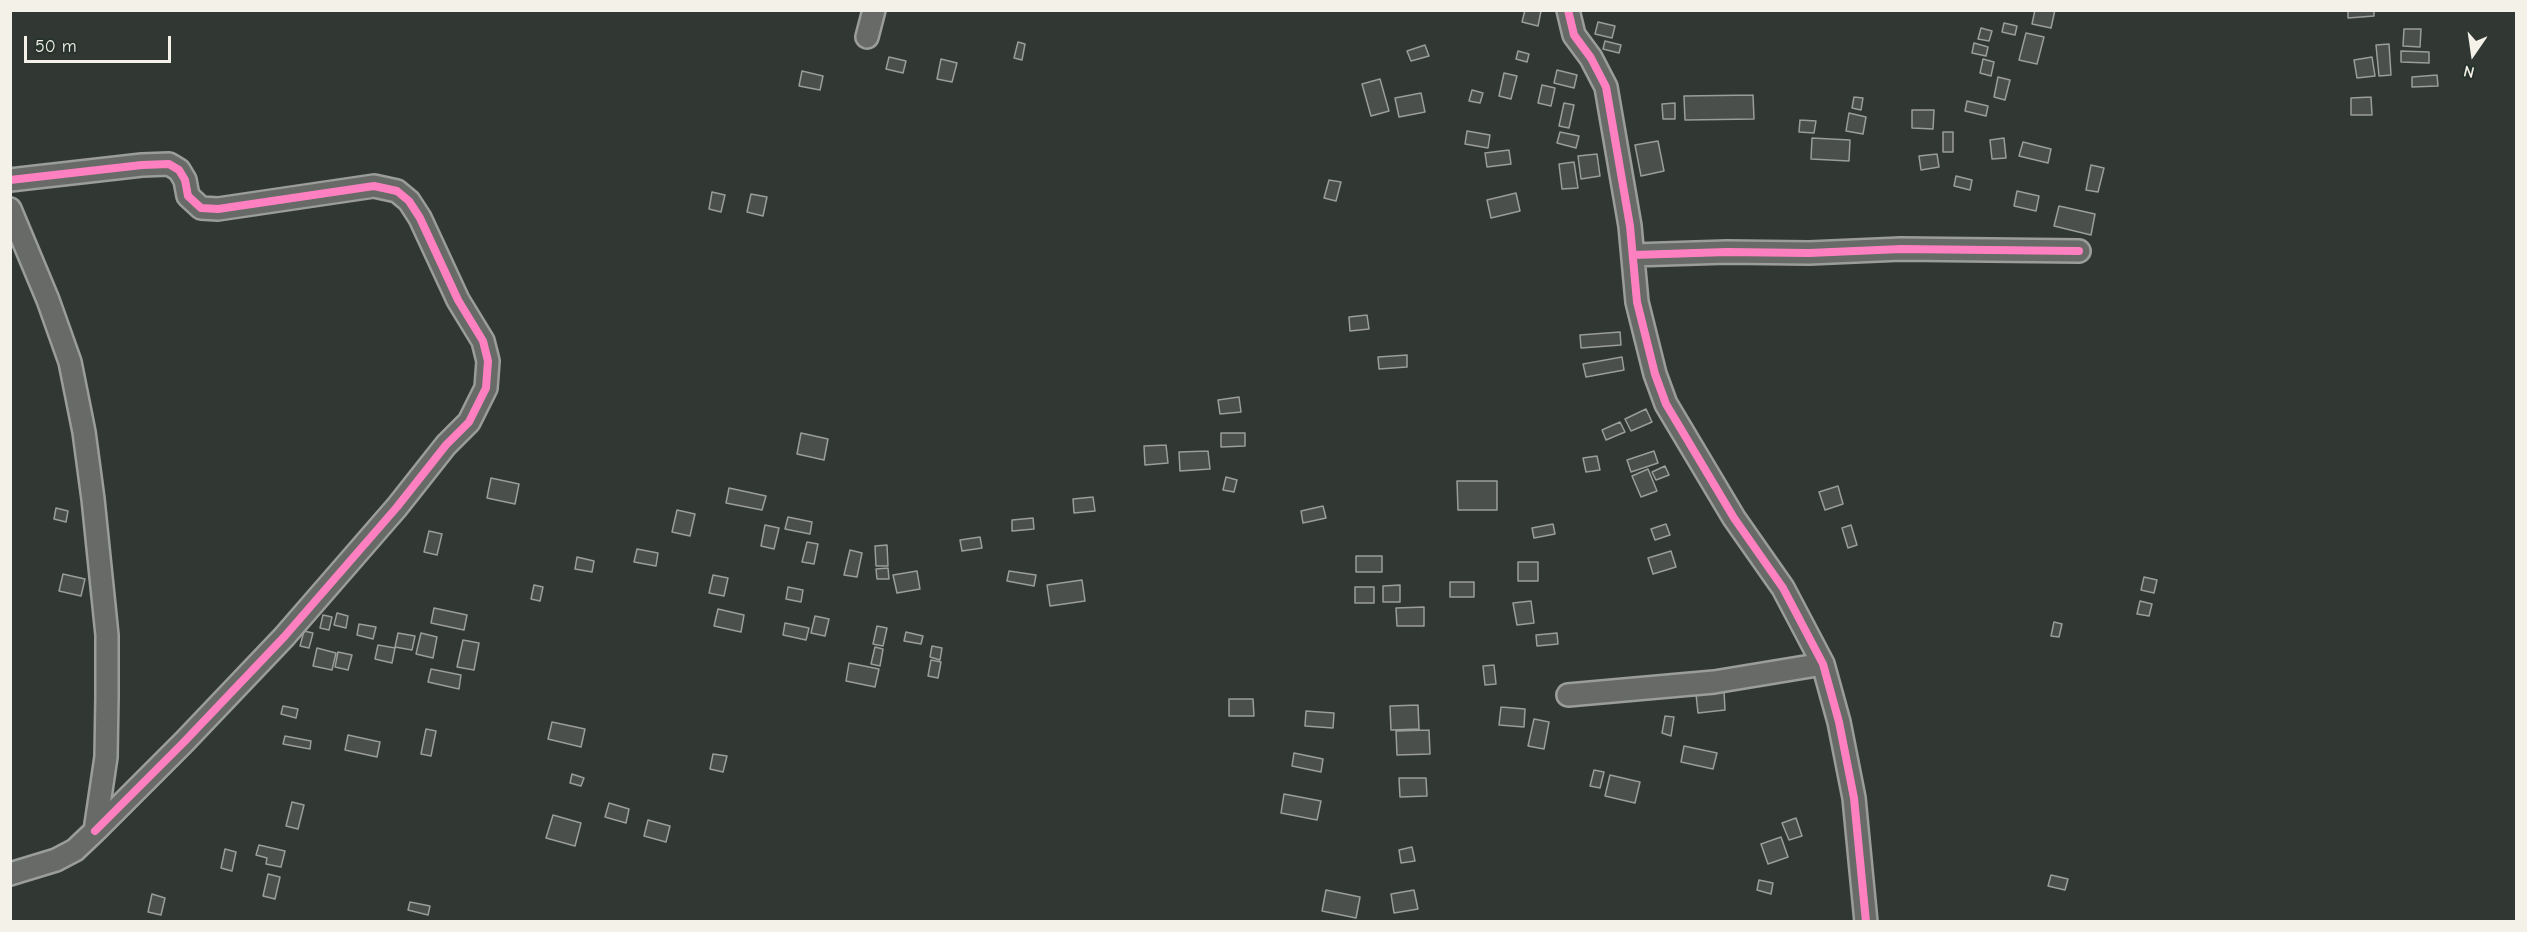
<!DOCTYPE html>
<style>
body{margin:0}
#map{position:relative;width:2527px;height:932px;overflow:hidden;background:#313834;font-family:"Comic Neue",sans-serif}
canvas{display:block}
.frame{position:absolute;inset:0;border:12px solid #f4f1e8;pointer-events:none}
.north{position:absolute;left:2443px;top:24px;width:60px;height:60px;-webkit-text-stroke:4px #26332d;paint-order:stroke;rotate:193deg;font-size:16px;font-weight:700;line-height:24px;text-align:center;color:#f4f1e8}
.north::after{content:'';display:block;margin:auto;width:21px;height:27px;background:#f4f1e8;clip-path:polygon(50% 0,100% 100%,50% 72%,0 100%)}
.scale{position:absolute;left:24px;top:36px;width:147px;height:27px;box-sizing:border-box;border:3px solid #f4f1e8;border-top:0;padding-left:8px;font-size:18px;line-height:21px;white-space:nowrap;color:#f4f1e8;-webkit-text-stroke:4px #26332d;paint-order:stroke}
</style>
<div id="map">
<canvas width="2527" height="932"></canvas>
<div class="frame"></div>
<div class="north">N</div>
<div class="scale">50 m</div>
</div>
<script>
const g = document.querySelector('canvas').getContext('2d');
g.lineJoin = 'round';
function fillPath(path, color) { g.fillStyle = color; g.fill(path, 'evenodd'); }
const toPath = rows => new Path2D(rows.map(r => 'M' + r).join(''));
function stroke(path, color, width, dash) { g.strokeStyle = color; g.lineWidth = width; g.lineCap = dash ? 'butt' : 'round'; g.setLineDash(dash || []); g.stroke(path); }
const building = toPath([
 [1525,10,1541,11,1538,26,1522,22,1525,10],
 [2035,10,2055,10,2051,28,2032,24,2035,10],
 [2348,10,2374,10,2374,16,2348,18,2348,10],
 [1598,22,1615,26,1612,38,1595,34,1598,22],
 [2004,23,2017,26,2015,35,2002,32,2004,23],
 [1981,28,1992,31,1989,41,1978,39,1981,28],
 [2404,29,2421,29,2420,47,2403,46,2404,29],
 [2026,33,2044,37,2037,64,2019,60,2026,33],
 [1605,41,1621,45,1619,53,1603,49,1605,41],
 [1018,42,1025,44,1022,60,1014,58,1018,42],
 [1974,43,1988,47,1986,56,1972,53,1974,43],
 [2389,44,2391,75,2379,76,2376,45,2389,44],
 [1425,45,1429,56,1411,61,1407,51,1425,45],
 [1518,51,1529,54,1527,62,1516,59,1518,51],
 [2401,51,2429,52,2429,63,2401,62,2401,51],
 [889,57,906,61,903,73,886,69,889,57],
 [2372,57,2375,76,2357,78,2354,60,2372,57],
 [941,59,957,63,952,82,937,79,941,59],
 [1983,59,1994,62,1991,76,1980,73,1983,59],
 [1557,70,1577,75,1574,88,1554,83,1557,70],
 [802,71,823,76,820,90,799,86,802,71],
 [1504,73,1517,76,1511,99,1499,96,1504,73],
 [2437,75,2438,86,2412,87,2412,77,2437,75],
 [1998,77,2010,80,2005,100,1994,97,1998,77],
 [1380,79,1389,111,1371,116,1362,84,1380,79],
 [1542,85,1555,88,1551,106,1538,103,1542,85],
 [1472,90,1483,93,1480,103,1469,101,1472,90],
 [1421,93,1425,112,1399,117,1395,98,1421,93],
 [1753,95,1754,119,1685,120,1684,96,1753,95],
 [1854,97,1863,98,1861,110,1852,108,1854,97],
 [2371,97,2372,115,2351,115,2351,98,2371,97],
 [1967,101,1988,106,1986,116,1965,111,1967,101],
 [1564,103,1574,105,1569,128,1559,126,1564,103],
 [1675,103,1675,119,1663,119,1662,104,1675,103],
 [1912,110,1934,110,1933,129,1912,128,1912,110],
 [1849,113,1866,117,1863,134,1846,131,1849,113],
 [1800,120,1816,121,1814,133,1799,132,1800,120],
 [1467,131,1490,135,1488,148,1465,144,1467,131],
 [1560,132,1579,136,1576,148,1557,143,1560,132],
 [1943,132,1953,132,1953,152,1943,152,1943,132],
 [1812,138,1850,140,1849,161,1811,159,1812,138],
 [2004,138,2006,158,1992,159,1990,140,2004,138],
 [1658,141,1664,171,1641,176,1635,145,1658,141],
 [2023,142,2051,149,2048,163,2019,156,2023,142],
 [1509,150,1511,164,1487,167,1485,153,1509,150],
 [1597,154,1600,176,1581,179,1578,156,1597,154],
 [1937,154,1939,167,1921,170,1919,156,1937,154],
 [1574,162,1578,188,1562,189,1559,164,1574,162],
 [2091,165,2104,168,2098,192,2086,190,2091,165],
 [1956,176,1972,180,1970,190,1954,186,1956,176],
 [1329,180,1341,182,1336,201,1324,198,1329,180],
 [2017,191,2039,196,2036,211,2014,206,2017,191],
 [712,192,725,195,721,212,709,209,712,192],
 [1516,193,1520,211,1491,218,1487,200,1516,193],
 [751,194,767,197,763,216,747,212,751,194],
 [2059,206,2095,214,2091,235,2054,226,2059,206],
 [1367,315,1369,329,1350,331,1349,317,1367,315],
 [1620,332,1621,345,1581,348,1580,335,1620,332],
 [1407,355,1407,367,1379,369,1378,357,1407,355],
 [1622,357,1624,370,1586,377,1583,364,1622,357],
 [1239,397,1241,412,1220,414,1218,400,1239,397],
 [1646,409,1652,422,1631,431,1625,419,1646,409],
 [1620,422,1625,432,1606,440,1602,430,1620,422],
 [801,433,828,439,824,460,797,454,801,433],
 [1221,433,1245,433,1245,446,1221,447,1221,433],
 [1166,445,1168,463,1145,465,1144,446,1166,445],
 [1208,451,1210,469,1180,471,1179,452,1208,451],
 [1654,451,1658,463,1631,472,1627,460,1654,451],
 [1597,456,1600,470,1586,472,1583,458,1597,456],
 [1665,466,1669,475,1656,480,1652,472,1665,466],
 [1648,469,1657,491,1641,497,1632,476,1648,469],
 [1226,477,1237,480,1234,492,1223,490,1226,477],
 [491,478,519,484,515,504,487,498,491,478],
 [1457,481,1497,481,1497,510,1458,510,1457,481],
 [1838,486,1843,504,1825,510,1819,492,1838,486],
 [729,488,766,496,762,510,726,503,729,488],
 [1093,497,1095,511,1074,513,1073,499,1093,497],
 [1323,506,1326,518,1303,523,1301,511,1323,506],
 [56,508,68,511,66,522,54,519,56,508],
 [677,510,695,514,690,536,672,532,677,510],
 [788,517,812,522,810,534,785,529,788,517],
 [1033,518,1034,529,1012,531,1012,520,1033,518],
 [1553,524,1555,534,1534,538,1532,528,1553,524],
 [1666,524,1670,535,1655,540,1651,529,1666,524],
 [765,525,779,528,774,549,761,546,765,525],
 [1851,525,1857,545,1848,548,1842,528,1851,525],
 [429,531,442,534,437,555,424,552,429,531],
 [980,537,982,548,962,551,960,540,980,537],
 [807,542,818,544,814,564,802,562,807,542],
 [887,545,888,566,876,566,875,546,887,545],
 [637,549,658,553,656,566,634,562,637,549],
 [850,550,862,553,857,577,844,575,850,550],
 [1671,551,1676,567,1653,574,1648,558,1671,551],
 [1356,556,1382,556,1382,572,1356,572,1356,556],
 [577,557,594,561,592,572,575,569,577,557],
 [1518,562,1538,562,1538,581,1518,581,1518,562],
 [888,568,889,579,877,579,876,569,888,568],
 [917,571,920,589,897,593,893,575,917,571],
 [1009,571,1036,575,1034,586,1007,581,1009,571],
 [63,574,85,579,81,596,59,591,63,574],
 [713,575,728,578,724,596,709,593,713,575],
 [2144,577,2157,580,2154,593,2141,590,2144,577],
 [1082,580,1085,601,1050,606,1047,585,1082,580],
 [1450,582,1474,582,1474,597,1450,597,1450,582],
 [534,585,543,587,540,601,531,599,534,585],
 [1400,585,1400,602,1383,602,1383,586,1400,585],
 [788,587,803,590,801,602,786,599,788,587],
 [1355,587,1374,587,1374,603,1355,603,1355,587],
 [1531,601,1534,623,1517,625,1513,603,1531,601],
 [2140,601,2152,604,2149,616,2137,614,2140,601],
 [1424,607,1424,626,1397,626,1396,608,1424,607],
 [434,608,467,615,464,630,431,623,434,608],
 [718,609,744,615,741,632,714,626,718,609],
 [337,613,348,616,346,628,334,625,337,613],
 [323,615,332,617,329,630,320,628,323,615],
 [815,616,829,619,825,636,811,633,815,616],
 [2054,622,2062,624,2059,637,2051,636,2054,622],
 [785,623,809,628,806,640,783,635,785,623],
 [359,624,376,627,373,639,357,635,359,624],
 [877,626,887,628,883,646,873,644,877,626],
 [304,631,313,633,309,648,300,646,304,631],
 [906,632,923,636,921,644,904,641,906,632],
 [398,633,415,636,412,650,395,647,398,633],
 [421,633,437,637,433,658,416,654,421,633],
 [1557,633,1558,644,1537,646,1536,635,1557,633],
 [463,640,479,643,474,670,457,667,463,640],
 [378,645,395,648,392,663,375,659,378,645],
 [932,646,942,648,940,660,930,657,932,646],
 [875,647,883,649,880,666,871,664,875,647],
 [317,648,336,653,332,670,313,666,317,648],
 [338,652,352,655,348,670,335,667,338,652],
 [931,660,941,662,938,678,928,676,931,660],
 [849,663,879,669,875,687,846,681,849,663],
 [1494,665,1496,684,1485,685,1483,666,1494,665],
 [431,669,461,675,459,689,428,682,431,669],
 [1724,691,1725,710,1698,713,1696,694,1724,691],
 [1229,699,1253,699,1254,716,1229,716,1229,699],
 [1418,705,1419,729,1391,730,1390,706,1418,705],
 [283,706,298,709,296,718,281,714,283,706],
 [1501,707,1525,709,1524,727,1499,725,1501,707],
 [1306,711,1334,713,1333,728,1305,726,1306,711],
 [1665,716,1674,717,1671,736,1662,733,1665,716],
 [1534,719,1549,722,1544,749,1528,746,1534,719],
 [552,722,585,729,581,747,548,739,552,722],
 [426,729,436,731,431,756,421,754,426,729],
 [1429,730,1430,754,1397,755,1396,731,1429,730],
 [348,735,380,742,377,757,345,750,348,735],
 [285,736,311,741,310,749,283,744,285,736],
 [1684,746,1717,753,1713,769,1681,762,1684,746],
 [1294,753,1323,759,1321,772,1292,766,1294,753],
 [713,754,727,756,723,772,710,769,713,754],
 [1594,770,1604,772,1600,788,1590,786,1594,770],
 [572,774,584,778,581,786,570,783,572,774],
 [1610,775,1640,782,1635,803,1605,796,1610,775],
 [1399,778,1426,778,1427,796,1400,797,1399,778],
 [1284,794,1321,801,1317,820,1281,813,1284,794],
 [292,802,304,805,298,829,286,826,292,802],
 [609,803,629,809,626,823,605,817,609,803],
 [553,815,581,823,575,846,546,838,553,815],
 [1796,818,1802,836,1789,840,1782,823,1796,818],
 [648,820,670,826,666,842,644,836,648,820],
 [1781,837,1788,857,1768,864,1761,844,1781,837],
 [259,845,285,851,281,867,266,864,267,858,256,855,259,845],
 [1412,847,1415,861,1401,863,1399,850,1412,847],
 [225,849,236,852,232,871,221,868,225,849],
 [268,874,280,877,275,899,263,896,268,874],
 [2051,875,2068,879,2065,890,2048,886,2051,875],
 [1759,880,1773,883,1771,894,1757,890,1759,880],
 [1326,890,1360,897,1356,918,1322,911,1326,890],
 [1414,890,1418,909,1394,913,1391,894,1414,890],
 [152,894,165,898,161,915,148,912,152,894],
 [410,902,430,906,428,915,408,910,410,902]
]);
const street = toPath([
 [1568,10,1574,35,1591,58,1606,87,1630,226,1637,302,1655,374,1666,404,1734,518,1783,588,1823,664,1839,722,1854,798,1866,922],
 [867,37,874,10],
 [10,180,142,165,169,164,179,170,185,180,188,196,201,208,218,209,374,186,397,191,409,201,420,218,458,300,483,341,488,361,486,388,469,422,446,445,397,507,284,637,184,742,95,831],
 [10,209,48,300,70,362,84,432,93,499,107,635,107,697,106,757,95,831,75,850,56,860,10,874],
 [1633,255,1727,252,1809,253,1901,249,2079,251],
 [1568,695,1714,682,1823,664]
]);
const cycleway = toPath([
 [1568,10,1574,35,1591,58,1606,87,1630,226,1637,302,1655,374,1666,404,1734,518,1783,588,1823,664,1839,722,1854,798,1866,922],
 [10,180,142,165,169,164,179,170,185,180,188,196,201,208,218,209,374,186,397,191,409,201,420,218,458,300,483,341,488,361,486,388,469,422,446,445,397,507,284,637,184,742,95,831],
 [1633,255,1727,252,1809,253,1901,249,2079,251]
]);
fillPath(building, '#4a4f4c');
stroke(building, '#9a9d99', 1.5);
stroke(street, '#9a9d99', 26);
stroke(street, '#676a66', 21);
stroke(cycleway, '#ff80c0', 8);
</script>
